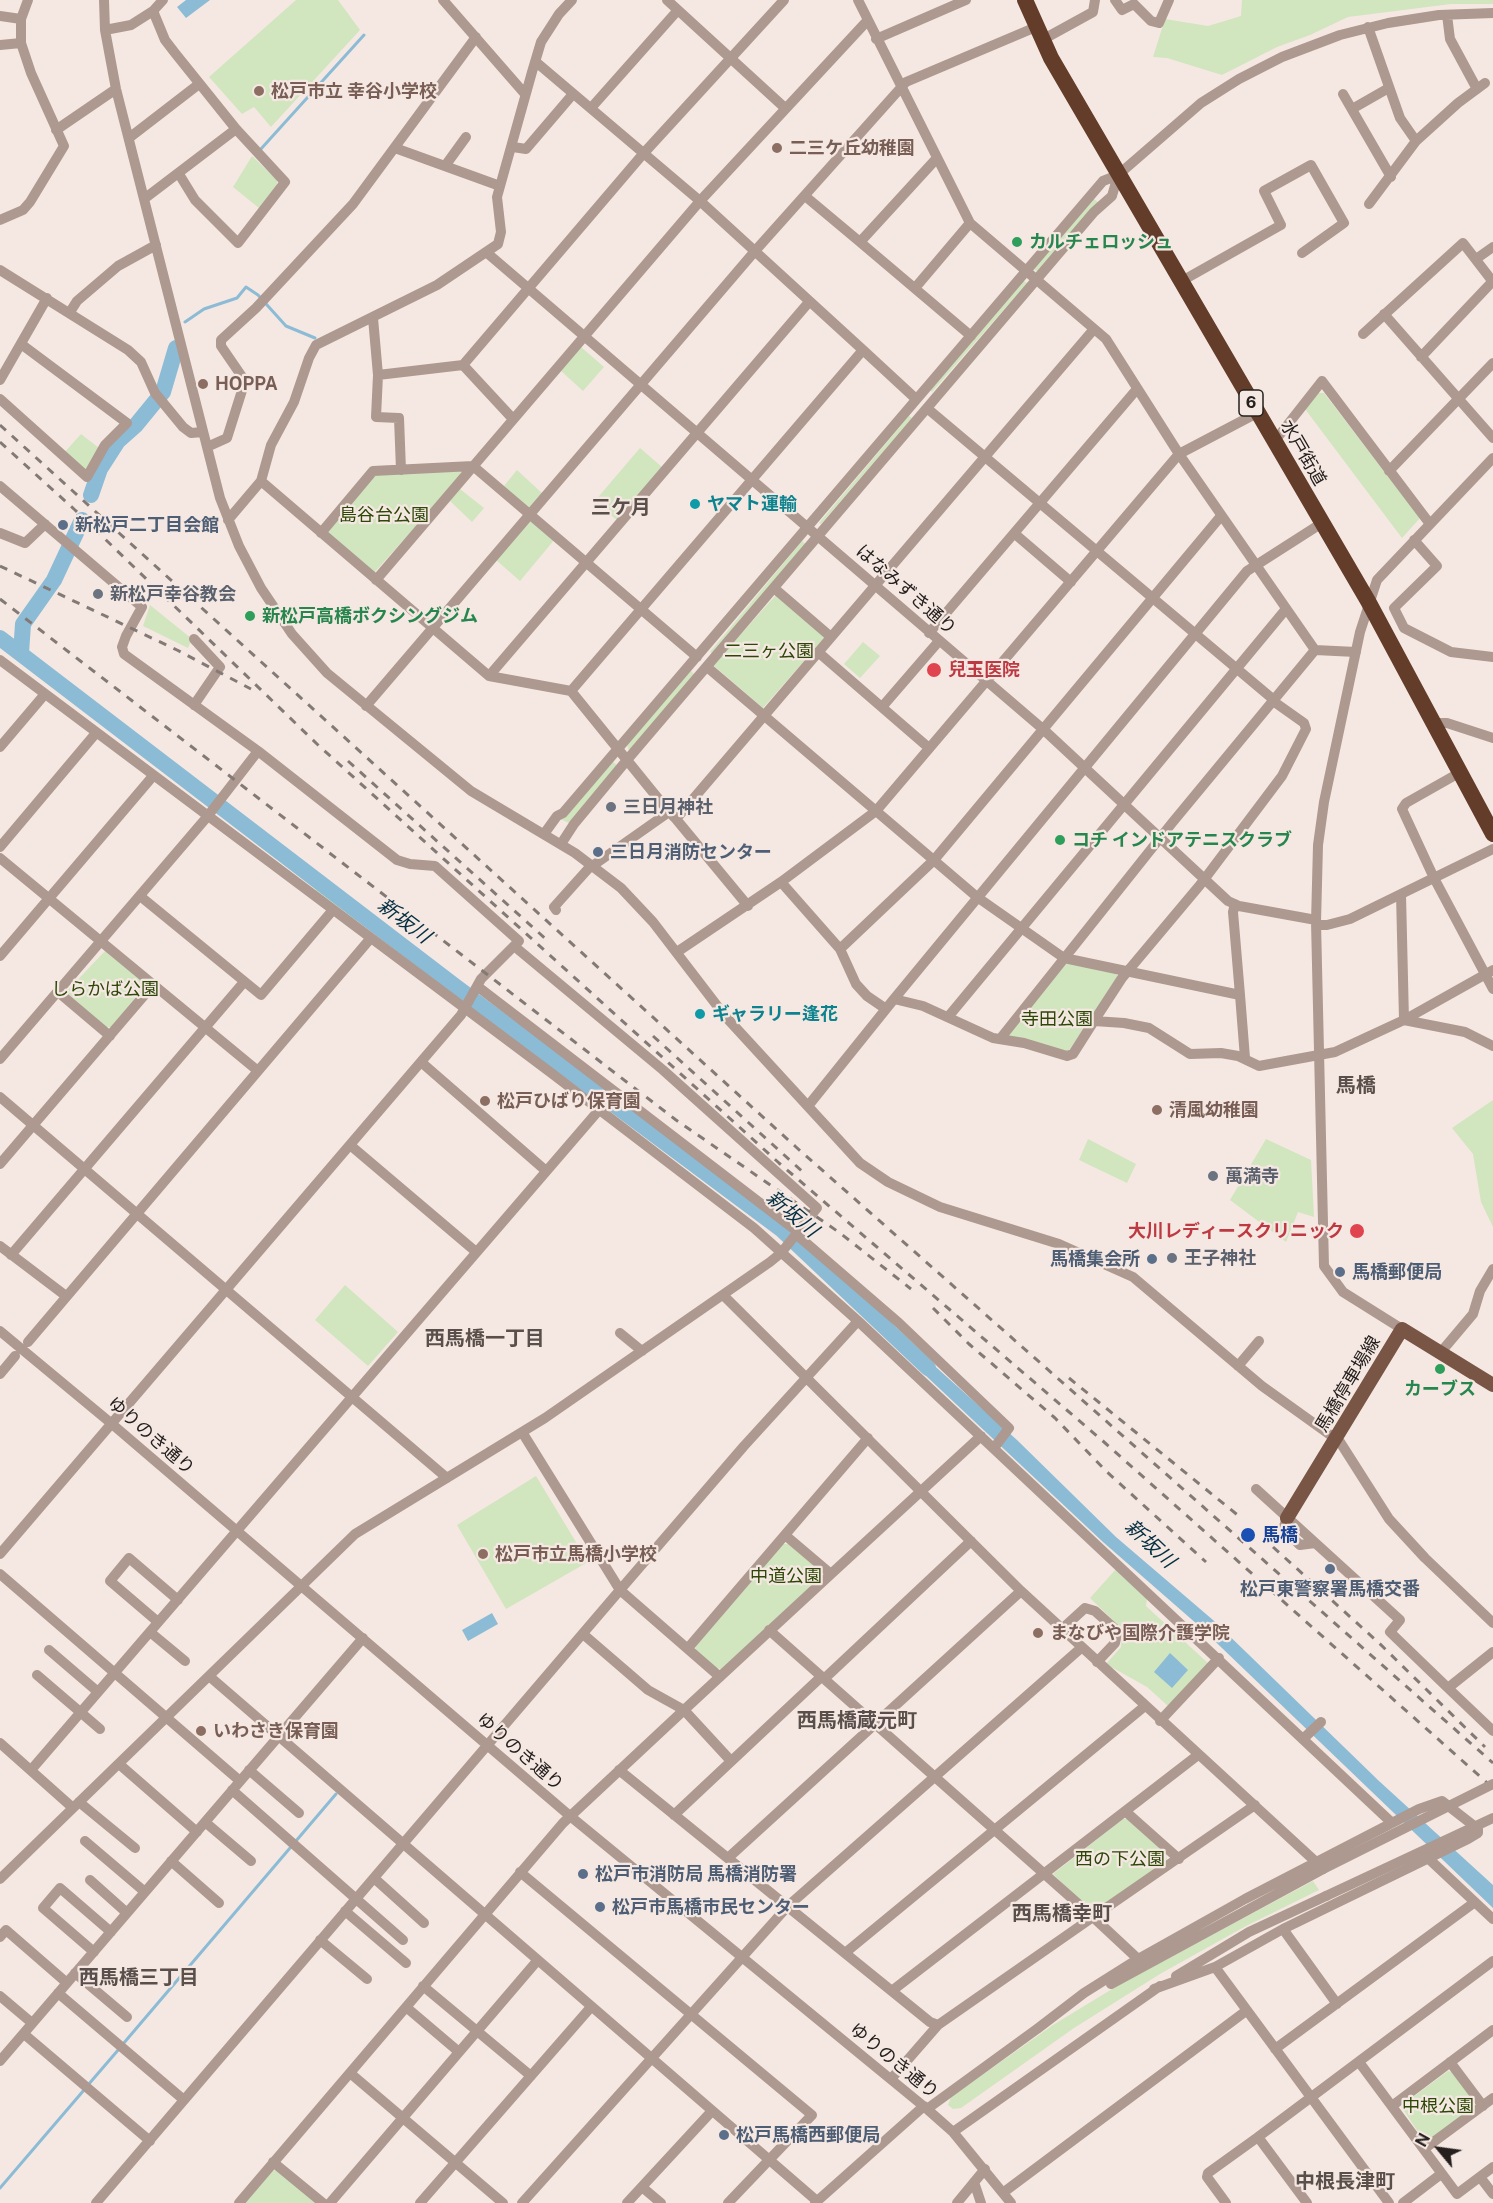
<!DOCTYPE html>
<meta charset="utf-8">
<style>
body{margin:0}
#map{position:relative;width:1493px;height:2203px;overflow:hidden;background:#f5e8e2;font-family:"Public Sans",sans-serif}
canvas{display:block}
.north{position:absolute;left:1409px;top:2119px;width:60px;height:60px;-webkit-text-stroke:4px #f5e8e2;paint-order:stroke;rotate:299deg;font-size:16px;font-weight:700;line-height:24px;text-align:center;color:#25201e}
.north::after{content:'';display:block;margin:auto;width:21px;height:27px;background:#25201e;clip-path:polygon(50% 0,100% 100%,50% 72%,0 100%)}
</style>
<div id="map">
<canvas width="1493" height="2203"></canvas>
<div class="north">N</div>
</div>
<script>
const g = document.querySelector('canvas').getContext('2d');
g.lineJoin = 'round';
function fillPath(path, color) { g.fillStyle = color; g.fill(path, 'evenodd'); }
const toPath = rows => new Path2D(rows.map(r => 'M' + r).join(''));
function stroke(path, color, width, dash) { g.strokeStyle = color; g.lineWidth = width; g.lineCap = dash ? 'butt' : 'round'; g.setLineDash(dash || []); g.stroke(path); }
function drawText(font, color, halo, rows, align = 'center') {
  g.font = font + ' "Public Sans","Noto Sans JP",sans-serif'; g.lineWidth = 4.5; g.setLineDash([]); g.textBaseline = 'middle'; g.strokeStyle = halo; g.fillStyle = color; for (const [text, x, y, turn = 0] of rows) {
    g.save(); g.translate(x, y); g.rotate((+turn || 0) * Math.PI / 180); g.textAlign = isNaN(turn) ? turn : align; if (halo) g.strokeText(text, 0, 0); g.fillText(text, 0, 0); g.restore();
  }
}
const green = toPath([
 [296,0,338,0,360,30,271,127,254,107,242,114,209,77],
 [1242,0,1493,0,1493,4,1451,4,1348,17,1310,35,1277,47,1222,75,1167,58,1153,57,1165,19,1208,26,1241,16],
 [252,156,277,180,277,184,259,208,233,187],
 [1092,197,1101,205,1037,272,1034,269],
 [1022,280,1027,283,932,392,930,390],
 [581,347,604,367,583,391,560,370],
 [1318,393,1324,393,1420,518,1402,538,1305,409],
 [909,416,912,418,821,524,819,523],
 [81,434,99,448,87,470,83,470,64,453],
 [640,448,662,467,617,520,594,502],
 [466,470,373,574,325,532,377,474],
 [517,470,543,494,530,511,504,486],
 [460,489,484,508,472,522,450,501],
 [531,518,555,539,520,581,496,560],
 [802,541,806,544,712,653,710,652],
 [776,595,825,637,763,708,713,665],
 [150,605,192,639,188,648,143,626],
 [863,642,880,656,860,678,844,664],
 [691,671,695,675,631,750,628,749,627,743],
 [613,762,617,765,569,823,560,819],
 [318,886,358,917,354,923,314,892],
 [105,951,144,982,144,987,111,1027,106,1027,66,992],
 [1065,963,1116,972,1118,978,1067,1053,1010,1038,1009,1034],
 [1493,1100,1493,1227,1481,1202,1473,1154,1452,1128],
 [1088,1139,1136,1164,1127,1183,1079,1160],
 [1266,1139,1311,1160,1314,1217,1298,1212,1286,1242,1230,1200],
 [345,1285,398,1332,368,1366,315,1320],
 [536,1476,588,1562,506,1609,457,1525],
 [782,1544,790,1544,821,1571,821,1578,721,1669,716,1668,696,1651,695,1646],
 [1117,1568,1147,1597,1146,1606,1210,1665,1168,1706,1147,1687,1106,1664,1121,1647,1122,1629,1090,1598],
 [1123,1819,1127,1819,1166,1853,1167,1862,1098,1909,1090,1911,1053,1874],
 [1313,1881,1319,1890,1246,1926,1160,1974,1074,2028,961,2108,953,2109,948,2105,951,2097,1053,2025,1122,1983],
 [1448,2071,1452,2072,1474,2099,1474,2107,1428,2142,1424,2141,1401,2106],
 [278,2170,317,2203,244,2203,271,2171]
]);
const water = toPath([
 [186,0,210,0,186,18,177,7],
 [918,1351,1017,1440,1116,1537,1213,1620,1379,1781,1493,1885,1493,1908,1198,1625,1103,1542,908,1359],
 [492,1613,498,1624,468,1641,462,1630],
 [1170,1653,1188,1670,1172,1688,1154,1672]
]);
const stream = toPath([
 [260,150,364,35],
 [185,322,204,309,237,298,246,287,258,295,286,326,315,338],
 [123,2044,336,1794],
 [88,2085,119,2049],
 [0,2188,84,2090]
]);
const river = toPath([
 [91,495,100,469,118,441,136,425,163,392,176,348],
 [0,638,455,986,781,1229,928,1368],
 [21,653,23,624,54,580,82,520]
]);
const minor = toPath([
 [104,0,105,30,116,89,220,498,239,546,261,588,292,634,327,673,471,791,575,853,621,888,653,922,725,1016,860,1163,888,1182,940,1207,1059,1244,1133,1277,1262,1386,1340,1442,1389,1519,1425,1558,1493,1623],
 [443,0,525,94],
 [667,0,785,108],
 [858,0,970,223,1106,339,1179,454,1315,650],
 [1115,0,1122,10,1134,4,1151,21,1159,23,1169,0],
 [153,11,165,40,175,53,236,129,285,182,238,243,195,200,179,174],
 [1447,15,1450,39,1477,89],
 [0,16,21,19],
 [1368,27,1400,118,1416,141],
 [105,30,131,25,153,11,163,0],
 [876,39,966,0],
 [1042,40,1093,12,1095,0],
 [0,45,21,43,21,19,28,0],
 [536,62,700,201,863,350,571,691],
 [1343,94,1391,177],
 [591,108,678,10],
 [1352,109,1387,89],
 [56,130,116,89],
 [129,138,199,84],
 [513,147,526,149,573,94],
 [395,148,500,186],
 [445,166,466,137],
 [805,196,860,242,937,158],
 [144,199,236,129],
 [1369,204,1416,141,1458,103,1485,83],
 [0,220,23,210,30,202,64,146,31,73,21,43],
 [860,242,971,336],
 [486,252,1044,730,1228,901,1239,906,1316,920,1317,925,1327,925,1350,919,1493,849],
 [1476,259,1493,247],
 [0,270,128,350,141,362,155,393,183,427,191,433,203,432],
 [1180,282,1281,225,1264,191,1311,165,1344,223,1302,253],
 [915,288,970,223],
 [70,312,77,301,118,266,156,245],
 [1384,314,1493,438],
 [373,318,378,375,463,365,643,154,784,0],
 [1363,334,1463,243,1493,282],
 [863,350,916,399],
 [1421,357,1493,281],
 [463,365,513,419],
 [378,375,376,417,399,418,401,470],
 [0,380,47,298],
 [0,399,87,477,105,445,127,423,21,344],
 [928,409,1274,700],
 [1274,442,1322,381,1430,524],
 [207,447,227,438,245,381,221,346,221,340,256,308,353,204,476,37],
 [1389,471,1493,363],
 [261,481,489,676,571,691,669,812],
 [0,486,142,607,126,636,122,647,124,654,258,751,397,860,410,864,435,866,519,941,514,946,663,1070,817,1208,781,1253,770,1262,545,1418,355,1534,0,1879],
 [228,520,261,481,271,445,294,402,309,358,316,345,437,285,498,244,501,232,497,197,532,72,541,42,559,14,572,0],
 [0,533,25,543,45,524],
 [321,533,373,471,473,466,697,657],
 [1015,534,1071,582],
 [1414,540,1437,566,1394,608,1404,628,1451,652,1493,657],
 [376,580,700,201,868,20],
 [774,588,831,637],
 [929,633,1137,389],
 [818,652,929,748],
 [0,660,550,1072,754,1228,858,1321,1392,1823],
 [707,667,977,897,1064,958,1240,995,1233,912,1235,904],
 [489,676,809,302],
 [194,705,220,667,194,639],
 [366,706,755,251,906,82,1036,27],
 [882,707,939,641],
 [1433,723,1447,723,1493,738],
 [0,747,45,694],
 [1459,773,1406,803,1402,809,1434,878,1493,989],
 [676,819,748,906],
 [544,834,557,816,563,813,1103,181,1118,175,1201,103,1239,79,1282,57,1340,35,1388,23,1439,15,1493,13],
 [561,844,574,824,627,760,1094,212,1112,196,1118,175],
 [0,847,96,733],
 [0,858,258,1071],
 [781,882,840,949,934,860,1221,516],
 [1401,894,1404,1020,1465,1032,1493,1046],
 [140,896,261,995,332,911],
 [556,910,554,907,588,869,669,812,676,819,1094,329],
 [840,949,856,984,867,996,886,1009],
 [677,952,781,882,876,811,1179,454,1257,413],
 [0,956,153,776],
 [477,986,798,1232],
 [58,992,110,1036],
 [1240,995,1245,1058],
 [894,999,1247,571,1322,523],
 [948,1017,1286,609],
 [1094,1021,1122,978,1200,885,1282,776,1306,729,1304,723,1273,701],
 [1000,1039,1172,823,1315,650,1356,652],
 [0,1059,207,817,258,751],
 [421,1062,545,1170],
 [0,1097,447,1478],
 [808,1106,894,999,923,1006,993,1038,1024,1043,1067,1056,1073,1054,1094,1021,1124,1023,1149,1028,1190,1054,1221,1053,1238,1056,1259,1066,1335,1052,1404,1020,1493,970],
 [350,1145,475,1251],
 [0,1164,153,985],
 [797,1235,899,1323,1009,1428,994,1448],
 [0,1246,66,1296],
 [11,1255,244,982],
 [723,1295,1021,1591,1316,1862],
 [1402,1329,1343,1292,1324,1266,1316,922,1318,845,1324,802,1360,632,1377,580,1493,458],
 [0,1331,112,1424,570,1816,927,2109,953,2132,1011,2203],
 [620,1333,642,1351],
 [28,1342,370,939],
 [1441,1352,1473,1314,1480,1291,1493,1269],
 [1238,1366,1259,1341],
 [0,1374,15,1356],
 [522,1432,620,1590,744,1446,858,1321],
 [1256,1489,1400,1620,1390,1632,1448,1688],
 [1287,1518,1283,1529,1300,1545,1315,1543],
 [0,1554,461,1015,481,979,514,946],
 [0,1574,240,1781],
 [831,1574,981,1436],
 [158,1622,110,1581,129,1558,178,1600],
 [1062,1629,1085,1608,1095,1611,1115,1629,1117,1634,1115,1643,1097,1662],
 [150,1632,185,1661],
 [583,1634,648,1690,684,1710,831,1574,785,1535],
 [688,1648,868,1438],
 [49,1650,98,1692],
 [1493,1652,1448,1688,1493,1731],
 [37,1675,100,1729],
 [209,1676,817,2201],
 [824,1679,971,1541],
 [1160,1721,1219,1658],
 [1304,1738,1321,1722],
 [0,1743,73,1808],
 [119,1764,197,1832],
 [31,1770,599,1110],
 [249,1770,299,1813],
 [619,1770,930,2022,938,2025,1093,1917,769,1630],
 [232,1790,403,1940],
 [79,1802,135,1848],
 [1125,1811,1179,1859],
 [674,1815,821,1677],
 [205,1822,251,1861],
 [85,1841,145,1892],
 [728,1858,1021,1591],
 [1429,1859,1493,1919],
 [171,1861,219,1903],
 [520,1872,812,2115,728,2203],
 [374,1878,424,1923],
 [90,1880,127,1913],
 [345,1911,406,1963],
 [1283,1929,1337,2004],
 [0,1937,6,1930,67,1983],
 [320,1940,367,1979],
 [94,1952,43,1908,60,1888,111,1932],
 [845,1953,1145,1706],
 [1138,1959,1093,1917,1255,1805],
 [1215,1967,1389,2203],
 [75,1973,127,2017],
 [1176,1976,1249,1932,1326,1896],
 [1111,1984,1323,1869],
 [423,1986,531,2076],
 [893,1990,1198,1755],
 [58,1993,184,2100],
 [0,1996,32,2023],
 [406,2007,459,2052],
 [1037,2029,1084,1993,1138,1959,1245,1899,1419,1809,1442,1801,1478,1829,1478,1833,1468,1839,1283,1929,1215,1967,1154,1989],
 [24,2034,150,2141],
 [1275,2049,1475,1902],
 [0,2061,363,1638],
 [1359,2062,1457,2194,1493,2167],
 [1450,2062,1483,2106],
 [350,2073,503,2203],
 [891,2079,938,2025],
 [1392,2106,1493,2030],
 [927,2109,1041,2026],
 [953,2132,1160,1986],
 [1424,2149,1493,2098],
 [273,2162,323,2203],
 [1480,2177,1493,2194],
 [974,2182,981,2203],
 [642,2187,661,2203],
 [1004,2192,1246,2011],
 [96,2203,620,1590,720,1677],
 [239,2203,563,1823,684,1710,731,1761],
 [330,2203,537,1961],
 [420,2203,591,2007],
 [522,2203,788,1906,1081,1648],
 [627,2203,711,2112],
 [815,2203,924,2106],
 [957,2203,985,2169],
 [1226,2203,1207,2177,1208,2173,1258,2137],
 [1307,2203,1258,2137,1493,1961],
 [1403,2203,1441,2174]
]);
const major = toPath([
 [1287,1518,1402,1329,1493,1385]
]);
const highway = toPath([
 [1025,0,1051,58,1368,601,1493,834]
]);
const rail = toPath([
 [0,425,796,1147,1493,1763],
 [0,442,75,510,317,744,779,1163,1104,1442,1493,1788],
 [0,566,177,650,251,689],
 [0,599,676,1120,840,1233,911,1289],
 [348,761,548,941],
 [653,1036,804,1173],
 [933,1308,969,1344,1055,1418,1107,1472,1206,1562],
 [1069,1378,1240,1517],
 [1273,1547,1379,1643,1485,1747]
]);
const minorBridge = toPath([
 [1323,1869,1493,1784],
 [1326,1896,1493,1818]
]);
const markers = [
 [259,91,6,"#8d6e63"],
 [777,148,6,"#8d6e63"],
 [1017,242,6,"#2e9e5b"],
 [203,384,6,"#8d6e63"],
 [695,504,6,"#0f9aa8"],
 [63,525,6,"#5c6f8a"],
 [98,594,6,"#6b7280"],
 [250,616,6,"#2e9e5b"],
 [934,670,8,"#e0444e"],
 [611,807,6,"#6b7280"],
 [1060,840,6,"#2e9e5b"],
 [598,852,6,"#5c6f8a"],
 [700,1014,6,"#0f9aa8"],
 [485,1101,6,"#8d6e63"],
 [1157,1110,6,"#8d6e63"],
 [1213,1176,6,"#6b7280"],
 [1357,1231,8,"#e0444e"],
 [1172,1258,6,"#6b7280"],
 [1152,1259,6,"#5c6f8a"],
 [1340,1272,6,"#5c6f8a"],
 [1440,1369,6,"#2e9e5b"],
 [1248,1535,8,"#1a4fb4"],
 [483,1554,6,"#8d6e63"],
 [1330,1569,6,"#5c6f8a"],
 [1038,1633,6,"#8d6e63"],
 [201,1731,6,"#8d6e63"],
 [583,1874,6,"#5c6f8a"],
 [600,1907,6,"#5c6f8a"],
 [724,2135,6,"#5c6f8a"]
];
const shields = [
 [1251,403,24]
];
const shieldNames = [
 ["6",1251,403]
];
const educationNames = [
 ["松戸市立 幸谷小学校",271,91],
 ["二三ケ丘幼稚園",789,148],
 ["HOPPA",215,384],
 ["松戸ひばり保育園",497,1101],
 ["清風幼稚園",1169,1110],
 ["松戸市立馬橋小学校",495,1554],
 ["まなびや国際介護学院",1050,1633],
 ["いわさき保育園",213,1731]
];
const leisureNames = [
 ["カルチェロッシュ",1029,242],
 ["新松戸高橋ボクシングジム",262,616],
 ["コチ インドアテニスクラブ",1072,840],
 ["カーブス",1440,1389,"center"]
];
const streetNames = [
 ["水戸街道",1303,453,60],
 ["はなみずき通り",906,590,41],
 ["馬橋停車場線",1348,1384,-59],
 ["ゆりのき通り",151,1436,41],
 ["ゆりのき通り",520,1752,41],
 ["ゆりのき通り",894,2061,39]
];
const cultureNames = [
 ["ヤマト運輸",707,504],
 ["ギャラリー逢花",712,1014]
];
const parkNames = [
 ["島谷台公園",384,515],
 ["二三ヶ公園",769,651],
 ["しらかば公園",105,989],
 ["寺田公園",1057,1019],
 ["中道公園",786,1576],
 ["西の下公園",1120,1859],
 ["中根公園",1438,2106]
];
const serviceNames = [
 ["新松戸二丁目会館",75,525],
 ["三日月消防センター",610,852],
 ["馬橋集会所",1140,1259,"right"],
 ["馬橋郵便局",1352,1272],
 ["松戸東警察署馬橋交番",1330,1589,"center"],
 ["松戸市消防局 馬橋消防署",595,1874],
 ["松戸市馬橋市民センター",612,1907],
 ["松戸馬橋西郵便局",736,2135]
];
const worshipNames = [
 ["新松戸幸谷教会",110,594],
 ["三日月神社",623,807],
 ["萬満寺",1225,1176],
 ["王子神社",1184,1258]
];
const healthNames = [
 ["兒玉医院",948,670],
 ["大川レディースクリニック",1344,1231,"right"]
];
const transitNames = [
 ["馬橋",1262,1535]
];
const neighbourhoodNames = [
 ["三ケ月",621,508],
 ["馬橋",1356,1086],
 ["西馬橋一丁目",485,1339],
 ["西馬橋蔵元町",857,1721],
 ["西馬橋幸町",1062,1914],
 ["西馬橋三丁目",139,1978],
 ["中根長津町",1345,2182]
];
const waterNames = [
 ["新坂川",404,921,37],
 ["新坂川",792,1214,40],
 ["新坂川",1150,1544,43]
];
fillPath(green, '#d1e5bf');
fillPath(water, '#8cbbd6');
stroke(stream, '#8cbbd6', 3);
stroke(river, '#8cbbd6', 16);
stroke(minor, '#ad998f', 10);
stroke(major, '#785545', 14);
stroke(highway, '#643d2a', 16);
stroke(rail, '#837a76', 3, [8, 8]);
stroke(minorBridge, '#ad998f', 10);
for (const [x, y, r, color] of markers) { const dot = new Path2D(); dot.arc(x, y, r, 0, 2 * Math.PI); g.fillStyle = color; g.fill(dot); stroke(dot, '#f5e8e2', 2); }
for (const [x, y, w] of shields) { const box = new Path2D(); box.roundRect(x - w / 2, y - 13, w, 26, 4.5); g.fillStyle = '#f5e8e2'; g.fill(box); stroke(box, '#25201e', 1.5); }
drawText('bold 16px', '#25201e', null, shieldNames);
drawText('bold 18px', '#785e54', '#f5e8e2', educationNames, 'left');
drawText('bold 18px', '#27864d', '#f5e8e2', leisureNames, 'left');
drawText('18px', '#25201e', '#f5e8e2', streetNames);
drawText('bold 18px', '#0d838f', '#f5e8e2', cultureNames, 'left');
drawText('18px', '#2c4706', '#f5e8e2', parkNames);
drawText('bold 18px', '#4e5e75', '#f5e8e2', serviceNames, 'left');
drawText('bold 18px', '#5b616d', '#f5e8e2', worshipNames, 'left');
drawText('bold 18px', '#be3a42', '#f5e8e2', healthNames, 'left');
drawText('bold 18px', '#164399', '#f5e8e2', transitNames, 'left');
drawText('bold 20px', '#5a4f4a', '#f5e8e2', neighbourhoodNames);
drawText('italic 20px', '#042e41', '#f5e8e2', waterNames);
</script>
